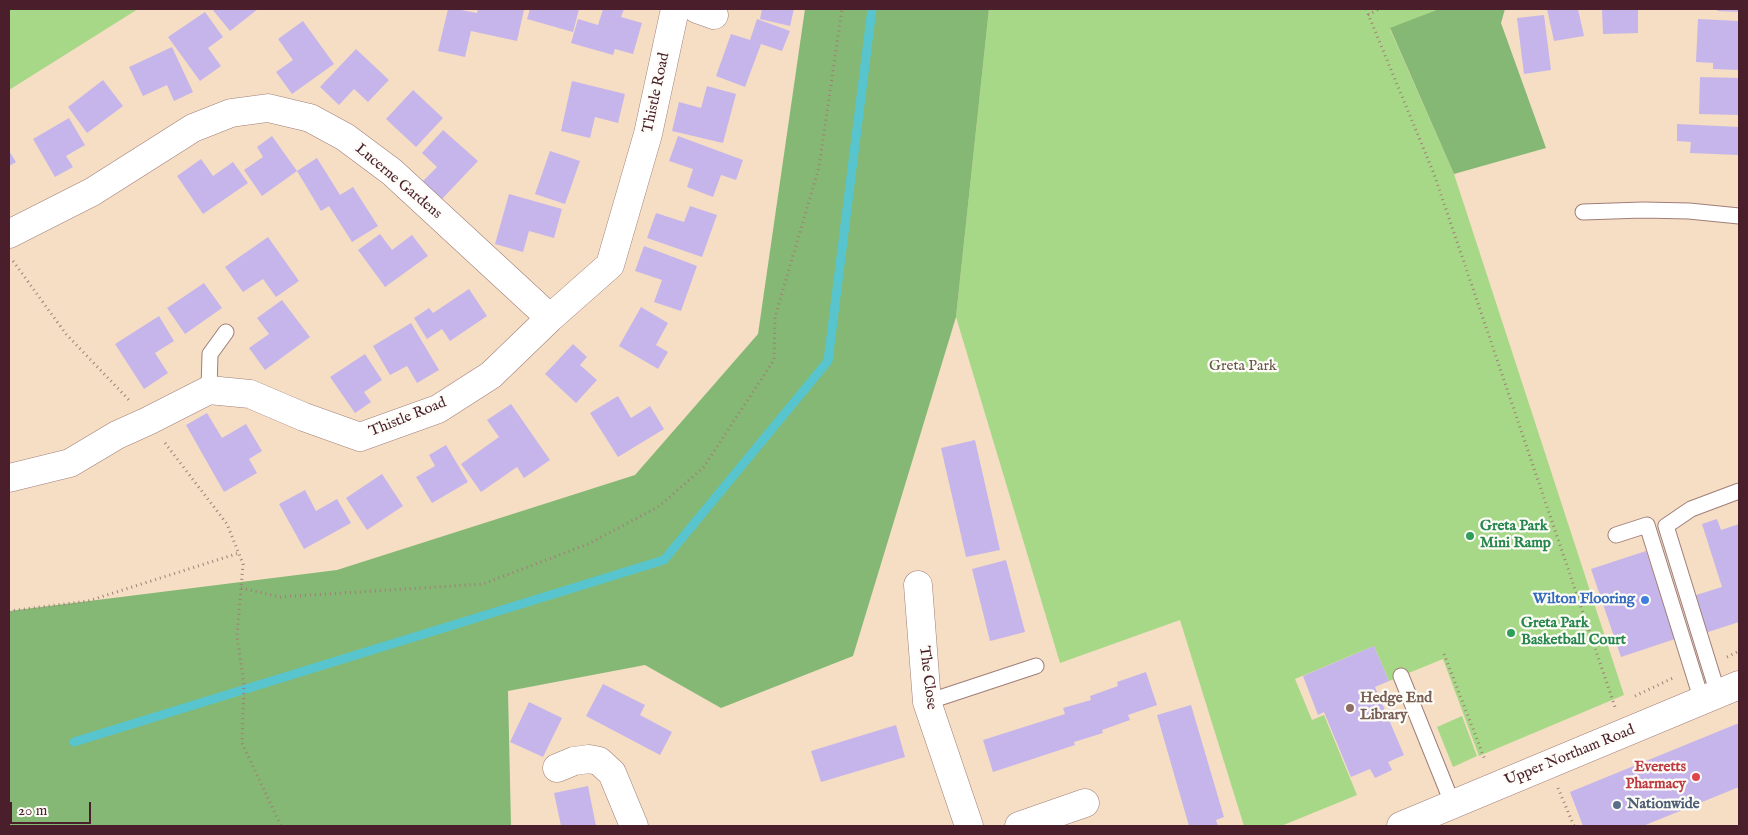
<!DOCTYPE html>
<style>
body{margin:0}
#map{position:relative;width:1748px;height:835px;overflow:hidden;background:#f5dec4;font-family:"IM FELL English",serif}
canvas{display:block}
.frame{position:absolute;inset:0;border:10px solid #4a1f2b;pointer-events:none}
.scale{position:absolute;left:10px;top:802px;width:81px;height:22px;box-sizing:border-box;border:2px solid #4a1f2b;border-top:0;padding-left:6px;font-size:15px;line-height:18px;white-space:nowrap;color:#4a1f2b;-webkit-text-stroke:4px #fdfcf7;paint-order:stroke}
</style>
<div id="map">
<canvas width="1748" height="835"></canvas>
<div class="frame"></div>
<div class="scale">20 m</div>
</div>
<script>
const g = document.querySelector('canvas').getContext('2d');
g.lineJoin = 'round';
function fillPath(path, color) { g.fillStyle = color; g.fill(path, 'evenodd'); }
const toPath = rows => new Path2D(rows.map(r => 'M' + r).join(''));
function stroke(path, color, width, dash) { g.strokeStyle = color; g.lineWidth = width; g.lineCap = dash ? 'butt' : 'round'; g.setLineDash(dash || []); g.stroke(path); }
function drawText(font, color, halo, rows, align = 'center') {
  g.font = font + ' "IM FELL English",serif'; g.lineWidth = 4.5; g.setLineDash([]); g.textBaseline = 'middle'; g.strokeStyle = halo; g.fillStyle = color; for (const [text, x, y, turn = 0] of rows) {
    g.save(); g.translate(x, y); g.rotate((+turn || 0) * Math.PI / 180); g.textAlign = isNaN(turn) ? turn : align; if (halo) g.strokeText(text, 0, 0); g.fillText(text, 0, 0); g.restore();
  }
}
const green = toPath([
 [9,9,138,9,9,90],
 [989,9,1439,9,1390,29,1454,174,1624,695,1479,756,1443,659,1389,681,1374,646,1295,679,1312,720,1324,715,1357,795,1281,826,1244,826,1180,620,1060,663,956,317],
 [1462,716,1477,756,1453,767,1437,727]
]);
const forest = toPath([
 [805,9,989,9,956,317,853,656,721,708,645,665,508,691,511,826,9,826,9,611,337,570,635,475,758,334],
 [1439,9,1505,9,1501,23,1546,148,1454,174,1390,28]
]);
const stream = toPath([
 [74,742,664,560,828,361,872,9]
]);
const building = toPath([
 [212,9,258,9,230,31],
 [448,9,456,9,477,13,478,9,518,9,524,10,517,41,471,31,465,57,438,51],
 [530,9,579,9,573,32,527,19],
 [603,9,624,9,621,17,642,23,633,54,615,49,613,55,571,43,578,19,598,25],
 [762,9,794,9,790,26,760,19],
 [1547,9,1578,9,1584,36,1554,41],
 [1602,9,1638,9,1638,33,1603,34],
 [1717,9,1739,9,1739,12,1717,11],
 [205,12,223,37,208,48,221,66,200,81,168,37],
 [1544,15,1551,70,1524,74,1517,18],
 [757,19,790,31,782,51,761,44,745,87,716,76,731,34,750,40],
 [1698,19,1739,21,1739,70,1713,69,1713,63,1696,62],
 [303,21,334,64,292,94,276,72,293,60,278,39],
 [172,47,193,92,174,101,167,85,143,96,129,67],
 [356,49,389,80,368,102,354,89,339,105,320,87],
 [1700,77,1739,78,1739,115,1699,114],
 [103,80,123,106,87,133,68,107],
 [572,81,625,94,618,123,595,117,590,138,561,131],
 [707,86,736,94,723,143,672,131,679,102,701,108],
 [413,90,443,118,416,147,386,119],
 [69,118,85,145,66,156,73,167,55,177,33,139],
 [1677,124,1739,127,1739,155,1690,153,1691,142,1677,141],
 [443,130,478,161,441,200,422,182,437,167,422,153],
 [272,136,297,171,262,196,244,170,263,157,257,147],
 [678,136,743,160,736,180,721,175,713,197,687,187,693,169,669,161],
 [9,151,16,162,9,166],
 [550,151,580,161,565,204,535,194],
 [317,158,340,195,353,187,378,226,352,242,329,206,321,211,297,171],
 [201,159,213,176,233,162,248,183,203,214,177,176],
 [509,194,562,209,554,238,529,231,523,252,495,244],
 [690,206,717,215,702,257,647,238,656,213,684,222],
 [380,234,392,250,412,235,428,256,385,287,358,250],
 [268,237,299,281,276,297,263,279,243,292,225,267],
 [644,246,697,266,681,311,654,302,662,280,635,271],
 [204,283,222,308,185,334,167,308],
 [469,289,487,316,450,341,442,329,427,339,414,318,429,308,433,313],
 [282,300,310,337,265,370,249,348,269,334,257,318],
 [641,307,668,323,656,345,668,352,658,369,619,346],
 [159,316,174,341,155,353,168,373,144,389,115,344],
 [411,323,439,370,417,383,407,366,390,375,373,346],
 [573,344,587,357,580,365,597,380,576,403,545,374],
 [365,354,382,380,364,392,371,402,355,413,330,377],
 [618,396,631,418,650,406,664,429,618,457,590,413],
 [511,404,550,460,524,478,517,467,481,492,461,464,499,437,487,420],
 [207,413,222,438,246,424,262,451,249,459,257,473,224,492,186,425],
 [975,440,1000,550,966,557,941,448],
 [446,445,468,482,432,503,416,477,435,466,429,455],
 [382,474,403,506,367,530,346,498],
 [305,490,316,511,337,499,351,523,304,549,279,504],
 [1717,519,1721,530,1739,524,1739,622,1705,633,1693,596,1722,587,1702,524],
 [1646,551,1675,639,1621,657,1591,569],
 [1006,560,1025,632,990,641,972,569],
 [1374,646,1389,681,1375,687,1404,755,1388,762,1392,770,1375,778,1370,769,1351,777,1324,712,1318,715,1303,676],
 [1146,672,1157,705,1128,715,1130,720,1102,730,1103,733,1074,742,1075,745,993,772,983,740,1065,714,1063,708,1091,700,1090,696,1118,686,1117,682],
 [603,684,645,705,640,715,672,732,660,755,586,716],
 [529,702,562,718,543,757,510,742],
 [1191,705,1224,817,1216,820,1218,826,1189,826,1157,715],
 [1739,723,1739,787,1643,826,1583,826,1570,792],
 [896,725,905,757,821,782,811,751],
 [588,786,596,826,561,826,554,793]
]);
const path = toPath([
 [1366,9,1434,174,1615,707],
 [1368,15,1379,9],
 [13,261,66,334,129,400],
 [165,443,227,524,243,564,237,636,244,685,242,743,281,826],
 [241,588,280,597,483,584,588,544,658,507,703,468,774,360,775,317,819,167,842,9],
 [9,611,88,601,239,553],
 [1444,654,1485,760],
 [1727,657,1739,651],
 [1635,696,1673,678],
 [1558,788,1574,826]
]);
const lane = toPath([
 [1583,212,1643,210,1689,211,1739,216],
 [209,390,210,354,226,332],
 [1616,535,1647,525,1702,701],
 [1401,676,1453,805],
 [1718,694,1666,526,1691,509,1739,491],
 [927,702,1036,666]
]);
const street = toPath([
 [697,9,714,15],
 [9,234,92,192,193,128,231,113,268,108,310,118,345,137,392,172,550,318],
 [9,478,70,463,117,435,148,421,209,390,250,394,304,417,360,437,438,409,491,375,550,318,610,265,648,134,675,9],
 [918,585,927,702,969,826],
 [557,768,574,761,589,759,599,761,612,773,634,826],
 [1019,826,1085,803]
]);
const secondary = toPath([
 [1401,826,1739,685]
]);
const markers = [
 [1470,536,5,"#2e9e5b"],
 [1645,600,5,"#3f7fe0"],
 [1511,633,5,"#2e9e5b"],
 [1350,708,5,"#8d6e63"],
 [1696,777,5,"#e0444e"],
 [1617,805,5,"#5c6f8a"]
];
const streetNames = [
 ["Thistle Road",657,93,-78],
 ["Lucerne Gardens",398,182,40],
 ["Thistle Road",408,418,-22],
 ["The Close",927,678,83],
 ["Upper Northam Road",1570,756,-22]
];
const parkNames = [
 ["Greta Park",1243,367]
];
const leisureNames = [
 ["Greta Park",1480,527],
 ["Mini Ramp",1480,544],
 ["Greta Park",1521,624],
 ["Basketball Court",1521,641]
];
const shopNames = [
 ["Wilton Flooring",1635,600]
];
const educationNames = [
 ["Hedge End",1360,699],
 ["Library",1360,716]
];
const healthNames = [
 ["Everetts",1686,768],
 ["Pharmacy",1686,785]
];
const serviceNames = [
 ["Nationwide",1627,805]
];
fillPath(green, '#a7d887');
fillPath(forest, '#85b874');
stroke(stream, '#58c5ce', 9);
fillPath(building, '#c6b5ea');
stroke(lane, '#a07e78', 17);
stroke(street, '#a07e78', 29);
stroke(secondary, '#a07e78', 29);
stroke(path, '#a07e78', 3, [1, 4]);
stroke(lane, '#fff', 15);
stroke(street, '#fff', 28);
stroke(secondary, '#fff', 28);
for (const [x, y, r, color] of markers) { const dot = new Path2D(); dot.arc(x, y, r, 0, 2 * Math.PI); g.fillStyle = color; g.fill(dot); stroke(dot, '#fdfcf7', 2); }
drawText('15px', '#4a1f2b', '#fdfcf7', streetNames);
drawText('15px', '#665647', '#fdfcf7', parkNames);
drawText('bold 15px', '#27864d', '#fdfcf7', leisureNames, 'left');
drawText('bold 15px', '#366cbe', '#fdfcf7', shopNames, 'right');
drawText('bold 15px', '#785e54', '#fdfcf7', educationNames, 'left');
drawText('bold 15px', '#be3a42', '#fdfcf7', healthNames, 'right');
drawText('bold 15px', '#4e5e75', '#fdfcf7', serviceNames, 'left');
</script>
